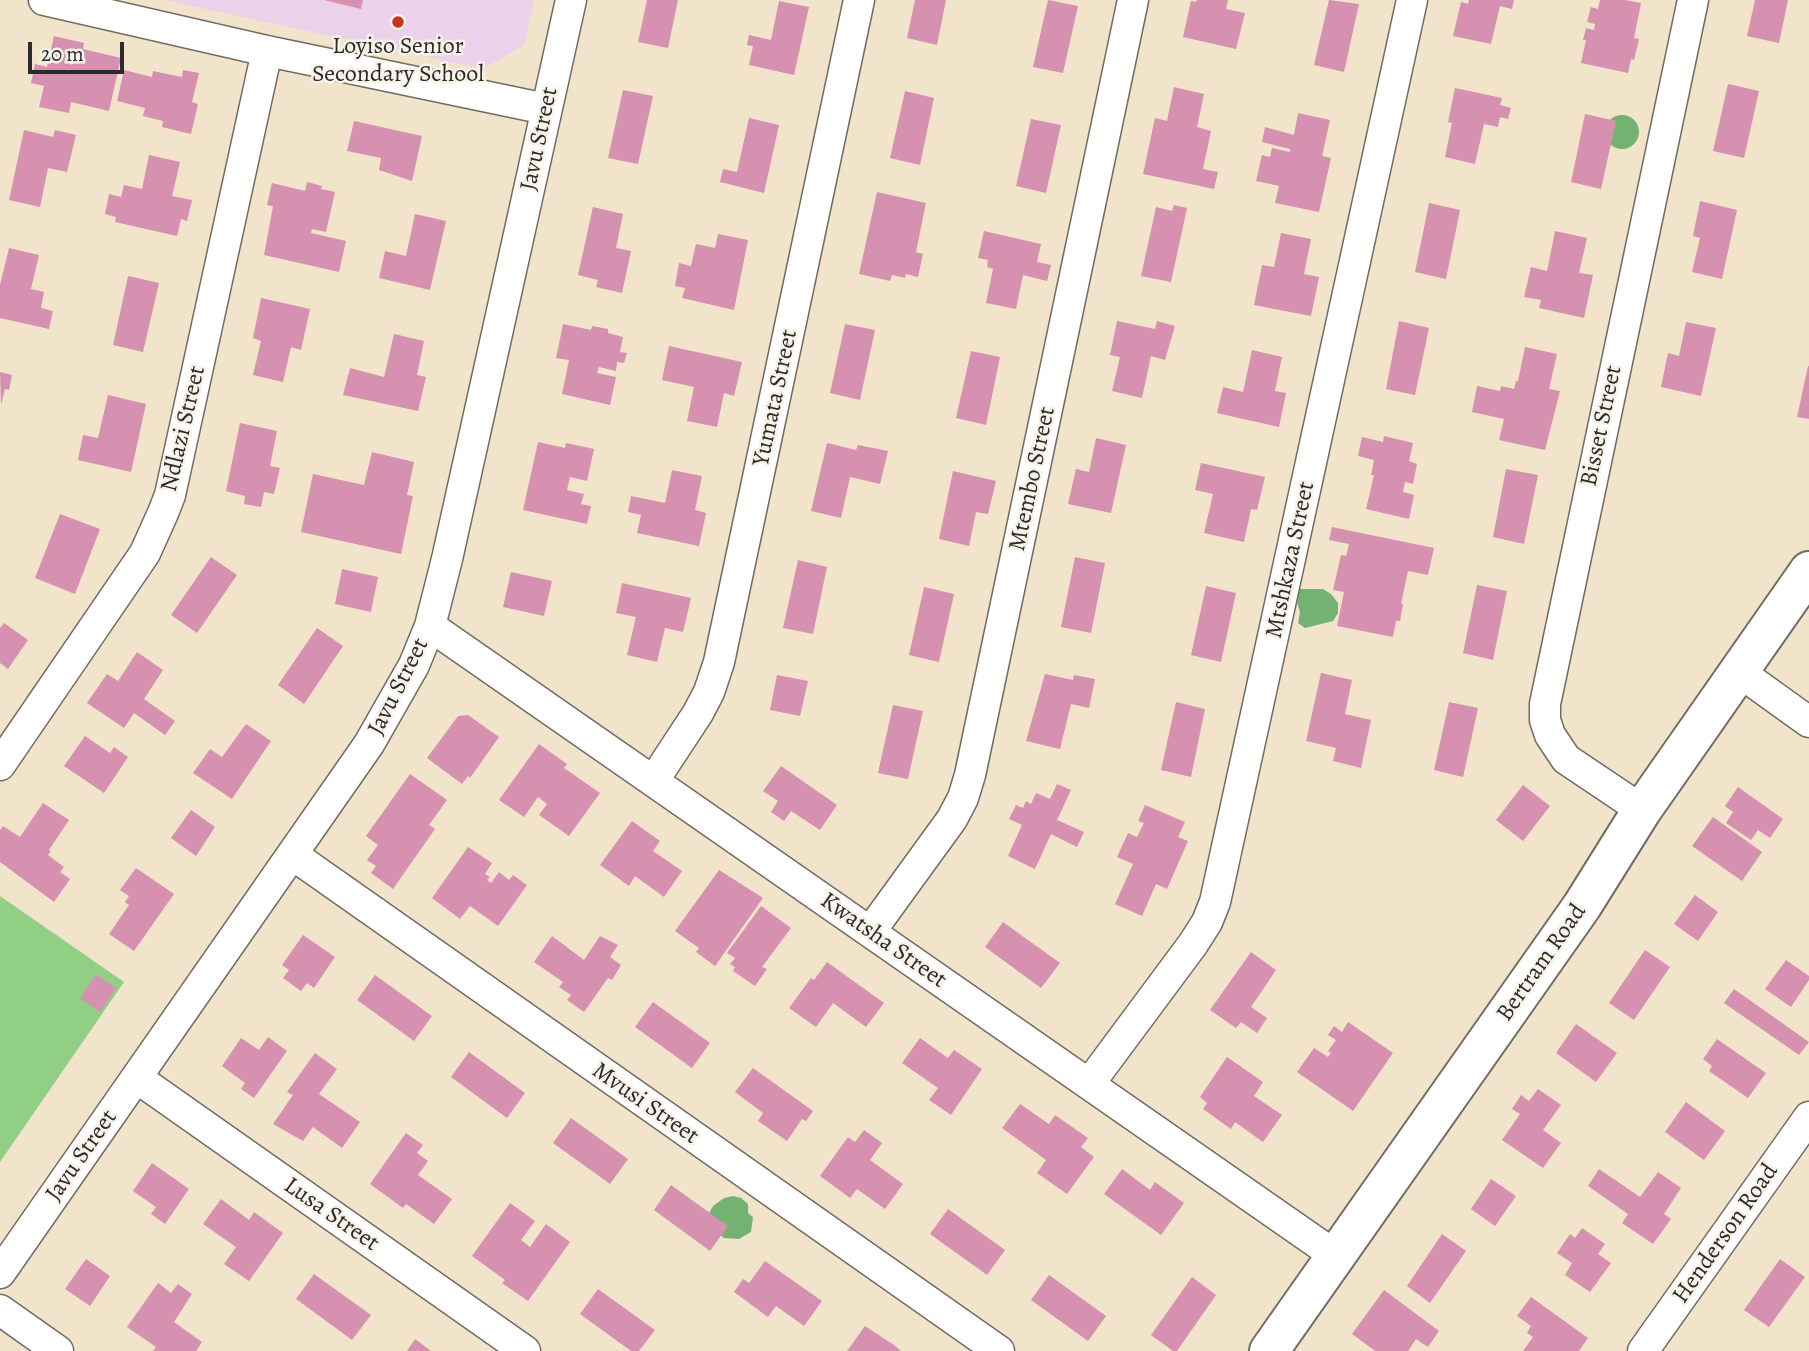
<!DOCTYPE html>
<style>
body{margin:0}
#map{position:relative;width:1809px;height:1351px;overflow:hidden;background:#f2e4cb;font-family:Alegreya,serif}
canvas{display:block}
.scale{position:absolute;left:28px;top:42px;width:96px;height:32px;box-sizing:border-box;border:4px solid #2b2b2b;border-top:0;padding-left:9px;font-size:21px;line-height:24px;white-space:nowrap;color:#2b2b2b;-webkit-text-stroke:5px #f7f3e8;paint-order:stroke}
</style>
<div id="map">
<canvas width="1809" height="1351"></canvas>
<div class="scale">20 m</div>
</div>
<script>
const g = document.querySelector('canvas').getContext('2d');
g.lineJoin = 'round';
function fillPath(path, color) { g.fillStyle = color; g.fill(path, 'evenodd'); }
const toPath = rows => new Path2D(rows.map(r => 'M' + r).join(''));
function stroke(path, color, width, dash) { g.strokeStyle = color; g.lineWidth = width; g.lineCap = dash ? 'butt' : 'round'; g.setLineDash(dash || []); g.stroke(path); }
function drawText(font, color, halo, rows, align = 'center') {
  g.font = font + ' Alegreya,serif'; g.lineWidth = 5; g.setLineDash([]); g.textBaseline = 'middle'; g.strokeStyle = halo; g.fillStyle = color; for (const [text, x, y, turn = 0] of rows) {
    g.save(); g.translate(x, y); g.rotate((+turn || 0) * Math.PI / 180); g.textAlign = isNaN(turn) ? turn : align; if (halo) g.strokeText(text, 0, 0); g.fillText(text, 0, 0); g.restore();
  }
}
const built = toPath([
 [164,0,534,0,525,44,483,69]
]);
const green = toPath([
 [0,896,124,982,0,1162]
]);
const forest = toPath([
 '1605 132a17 17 0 1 1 34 0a17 17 0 1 1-34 0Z',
 [1299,589,1323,589,1331,594,1338,603,1338,613,1333,621,1305,628,1298,623,1300,612,1297,602],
 [733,1196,741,1198,748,1204,748,1213,753,1217,751,1232,739,1239,724,1238,710,1226,706,1218,713,1206,724,1198]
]);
const building = toPath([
 [324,0,363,0,361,9],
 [647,0,678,0,668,48,638,42],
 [915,0,946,0,937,45,907,38],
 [1048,0,1078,6,1063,73,1033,67],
 [1197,0,1228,0,1226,9,1245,13,1236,49,1183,37,1191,1,1196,2],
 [1329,0,1359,4,1344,72,1314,65],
 [1469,0,1514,0,1512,9,1500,6,1491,44,1453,36,1461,2,1468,4],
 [1600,0,1625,0,1641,3,1634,38,1639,39,1634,60,1631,59,1628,73,1581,63,1586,40,1583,40,1586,28,1594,30,1595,24,1587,22,1591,7,1598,9],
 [1755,0,1788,0,1779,43,1747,36],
 [779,1,809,7,794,75,749,65,753,46,747,45,749,35,771,40],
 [54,36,84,43,83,49,121,58,109,111,71,102,69,113,39,107,44,86,31,83,35,64,47,67],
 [124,70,152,77,153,71,182,77,183,70,199,73,192,102,198,104,191,134,162,127,163,121,143,116,145,108,117,101],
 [1728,84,1759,91,1744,158,1713,151],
 [1174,87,1204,94,1197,127,1211,131,1203,169,1218,172,1214,189,1143,174,1155,118,1167,121],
 [1455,88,1502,98,1500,105,1511,108,1508,119,1500,117,1498,127,1484,124,1475,164,1445,157,1452,123,1448,122],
 [623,90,653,96,638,164,608,158],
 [905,91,934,98,920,165,890,158],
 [1298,113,1330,120,1322,156,1331,158,1319,212,1275,203,1279,186,1256,181,1262,155,1270,157,1272,148,1290,152,1290,149,1262,142,1265,127,1294,135],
 [1585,114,1616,121,1601,189,1571,182],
 [749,118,779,125,764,193,720,182,723,169,737,172],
 [1031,119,1061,125,1046,193,1016,186],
 [354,121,422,136,412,181,379,170,381,158,347,151],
 [24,130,53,137,55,130,76,135,67,172,48,168,40,207,9,200],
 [149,155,180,162,172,196,192,200,187,221,181,219,177,236,115,222,116,217,105,214,109,194,121,197,124,185,142,189],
 [307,182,322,186,321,189,335,192,326,232,312,229,311,233,346,241,339,272,264,255,273,206,267,205,272,183,305,191],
 [877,192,926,203,916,252,923,254,918,277,906,274,905,278,892,275,890,281,859,274],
 [1700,201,1737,210,1722,279,1692,272,1700,238,1693,236],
 [1429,203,1460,210,1446,279,1415,272],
 [1174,205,1187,208,1171,282,1141,276,1156,207,1172,211],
 [593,207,623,214,616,248,631,251,622,293,596,287,598,280,578,275],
 [415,214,446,221,430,290,379,278,385,251,406,256],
 [984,231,1041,244,1037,262,1051,265,1047,281,1023,275,1016,309,986,303,993,269,987,267,988,260,978,258],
 [1555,231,1587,238,1579,273,1593,275,1584,318,1539,308,1541,300,1524,297,1531,267,1547,271],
 [1281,233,1311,239,1304,274,1319,277,1311,316,1254,305,1262,265,1274,267],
 [718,234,748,240,734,310,682,298,685,288,675,286,679,263,691,266,696,244,715,248],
 [9,248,39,255,31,289,44,292,41,308,53,311,49,329,0,318,0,285],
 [128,276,159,283,143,352,113,345],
 [261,298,310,309,301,350,291,347,283,382,253,375,261,341,253,338],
 [1117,321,1155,329,1157,321,1175,326,1165,360,1151,356,1142,398,1112,391,1120,357,1110,355],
 [1399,321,1429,328,1415,395,1386,389],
 [1686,322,1716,328,1701,396,1661,387,1668,353,1679,356],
 [563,324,591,330,592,326,608,329,608,333,623,337,620,352,627,353,624,363,617,362,616,371,599,367,597,373,616,377,610,405,562,394,569,360,556,358],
 [845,324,875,330,860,400,830,393],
 [394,334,424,341,417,375,426,377,418,411,343,395,350,368,384,377],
 [669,346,742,362,734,396,724,393,717,427,687,421,694,387,662,380],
 [1525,347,1557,354,1549,389,1560,391,1545,450,1499,440,1504,419,1472,412,1477,386,1500,391,1501,386,1514,389,1516,381,1518,381],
 [1252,350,1282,357,1275,391,1286,393,1279,427,1217,413,1223,387,1243,392],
 [971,351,1000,357,986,425,956,418],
 [1808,366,1809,366,1809,419,1797,417],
 [0,372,12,375,9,390,5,389,1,405],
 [108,395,146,404,131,472,78,460,83,435,98,438],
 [240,423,277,431,270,466,280,468,274,494,264,492,261,507,244,504,245,496,226,491],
 [1384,436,1413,443,1409,461,1417,464,1413,484,1405,482,1403,492,1414,495,1409,519,1366,509,1374,475,1371,475,1374,460,1358,456,1362,437,1383,442],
 [1096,438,1126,445,1111,513,1068,504,1076,469,1089,472],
 [538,442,565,448,566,443,594,449,587,481,570,477,567,490,584,494,581,504,591,506,587,524,523,510],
 [827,443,856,450,858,445,888,451,880,484,850,477,841,518,811,511],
 [372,452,414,462,407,495,413,496,401,554,301,532,313,474,364,485],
 [1201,463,1265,477,1257,510,1251,509,1244,542,1204,533,1213,494,1195,490],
 [1506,469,1538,475,1524,544,1493,537],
 [672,470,702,476,695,510,706,513,699,546,637,533,641,515,628,512,631,496,665,503],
 [953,471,996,481,988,514,976,512,969,546,939,539],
 [60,514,100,529,75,594,35,578],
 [1332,527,1434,548,1428,575,1408,571,1401,604,1403,604,1400,621,1396,621,1393,637,1337,626,1344,592,1333,590,1341,555,1346,556,1349,544,1329,540],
 [211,557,237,575,197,633,171,615],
 [1075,557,1105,563,1091,633,1061,627],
 [798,560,827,567,813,634,783,628],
 [342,569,378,577,371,612,335,604],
 [511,572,552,581,544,616,503,607],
 [622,583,691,598,683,632,665,628,657,662,627,655,636,617,616,613],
 [1477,585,1507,591,1493,660,1463,653],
 [1206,586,1236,593,1221,662,1191,655],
 [924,587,954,594,939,662,909,655],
 [4,623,28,640,8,669,0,663,0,628],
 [317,628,343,646,304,704,278,685],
 [137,652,163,670,144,699,175,721,165,735,134,713,124,728,87,703,107,674,118,681],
 [1321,673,1352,680,1345,714,1371,720,1361,768,1333,761,1336,748,1306,741],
 [1045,674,1073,680,1074,675,1095,679,1089,708,1071,704,1060,749,1026,741],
 [777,675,808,681,800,716,770,710],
 [1176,702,1205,709,1191,777,1161,770],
 [1449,702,1478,708,1463,777,1434,770],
 [893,705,923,711,908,779,878,773],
 [468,715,499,737,470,778,468,776,462,784,427,758,458,716],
 [246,724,271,741,232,799,193,773,210,749,222,757],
 [85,736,110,753,114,747,128,757,104,793,64,766],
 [539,744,567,764,564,768,600,793,569,836,539,815,547,804,538,797,524,817,499,800],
 [781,766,837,805,820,830,791,811,784,821,771,812,778,801,763,791],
 [410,774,447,800,429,825,435,829,393,889,371,873,376,866,367,860,378,845,366,836],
 [1057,784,1071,790,1057,820,1084,832,1077,847,1051,834,1035,869,1008,856,1022,825,1009,819,1016,805,1023,808,1026,801,1031,804,1036,793,1050,799],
 [1523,785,1550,806,1523,841,1496,820],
 [1738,787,1783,819,1770,838,1758,830,1751,840,1726,823,1733,812,1725,806],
 [43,803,69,820,49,850,51,851,48,855,64,867,60,872,70,879,54,902,0,862,0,830,3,826,20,837],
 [1145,805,1185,822,1178,837,1188,841,1167,889,1156,884,1142,916,1115,904,1133,864,1117,857,1128,833,1137,837,1144,823,1138,821],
 [191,810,215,827,196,856,171,838],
 [1713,817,1762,852,1742,881,1692,846],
 [632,821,660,841,653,851,682,871,664,897,635,876,629,886,600,865],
 [468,847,492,863,485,874,490,877,487,880,491,883,499,872,509,880,513,875,527,885,498,926,470,906,460,919,432,898],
 [136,868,174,894,134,951,109,934,129,905,125,902,129,896,120,890],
 [719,870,763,898,715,966,696,952,699,948,675,931],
 [1695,895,1718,912,1698,941,1674,924],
 [761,906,791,928,762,967,767,969,755,986,733,971,735,967,730,964,735,958,727,953],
 [1003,922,1060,963,1041,988,985,947],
 [303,935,335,957,314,988,307,983,301,991,283,978,289,970,282,965],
 [552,936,584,960,600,936,618,945,610,957,621,965,612,980,608,978,584,1012,567,1000,571,995,559,987,563,982,534,962],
 [1645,950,1670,967,1634,1020,1609,1003],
 [1251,952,1276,970,1251,1007,1267,1018,1257,1033,1241,1022,1236,1028,1210,1010],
 [1786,960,1809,976,1809,980,1791,1007,1765,989],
 [827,962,884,1003,866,1027,833,1003,816,1027,789,1008,811,978,814,980],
 [96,974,116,988,100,1012,80,998],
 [375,975,432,1016,414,1041,357,1000],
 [1734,989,1809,1042,1799,1055,1724,1003],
 [653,1002,710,1043,692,1068,635,1027],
 [1348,1022,1393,1053,1353,1111,1297,1072,1314,1048,1328,1057,1331,1053,1328,1051,1336,1040,1328,1035,1334,1026,1342,1032],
 [1576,1024,1617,1053,1596,1082,1556,1053],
 [268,1037,287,1051,254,1098,241,1089,245,1083,222,1066,241,1038,259,1050],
 [920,1038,948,1058,954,1050,982,1069,951,1115,929,1100,938,1088,902,1063],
 [1717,1039,1766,1073,1748,1098,1709,1071,1712,1066,1703,1059],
 [469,1052,525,1093,507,1118,451,1077],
 [315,1053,337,1069,319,1094,360,1122,342,1148,313,1127,303,1141,273,1124,293,1095,287,1092],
 [1227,1057,1263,1082,1254,1096,1282,1115,1263,1142,1235,1122,1231,1129,1203,1109,1207,1103,1200,1097],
 [753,1068,813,1111,806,1121,802,1119,787,1141,758,1121,763,1113,735,1092],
 [1538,1089,1561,1105,1543,1130,1561,1143,1543,1168,1502,1140,1520,1114,1512,1109,1521,1095,1529,1101],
 [1686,1102,1725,1131,1704,1160,1665,1132],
 [1020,1104,1049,1124,1055,1115,1088,1138,1081,1147,1094,1157,1067,1194,1037,1173,1046,1160,1002,1128],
 [571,1118,628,1159,610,1184,553,1143],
 [864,1130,882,1143,870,1160,903,1184,885,1209,857,1189,850,1198,820,1176,848,1137,855,1142],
 [406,1133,423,1145,417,1153,428,1161,418,1175,452,1199,434,1224,406,1204,403,1208,370,1184],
 [152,1163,189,1189,165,1224,151,1214,156,1207,133,1191],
 [1122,1169,1150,1190,1155,1182,1184,1203,1161,1235,1104,1194],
 [1599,1169,1640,1197,1658,1172,1681,1188,1664,1214,1671,1219,1653,1244,1622,1223,1628,1214,1588,1186],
 [1491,1179,1516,1196,1495,1226,1471,1209],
 [671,1185,728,1226,710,1251,654,1210],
 [221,1199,249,1220,254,1212,283,1233,249,1281,224,1264,236,1247,203,1224],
 [510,1203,535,1221,521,1240,530,1247,546,1224,570,1242,528,1301,502,1283,505,1280,501,1277,472,1256],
 [948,1209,1005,1250,987,1275,930,1234],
 [1582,1228,1605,1244,1598,1254,1611,1263,1590,1292,1565,1275,1572,1263,1557,1253,1570,1234,1575,1238],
 [1442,1234,1466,1251,1430,1303,1407,1286],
 [86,1259,110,1276,90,1306,65,1289],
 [1780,1259,1805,1277,1769,1327,1744,1310],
 [765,1261,822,1301,804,1326,776,1306,768,1317,734,1292,743,1279,749,1283],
 [314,1274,371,1315,352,1340,296,1299],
 [1049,1275,1106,1316,1088,1341,1031,1300],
 [1192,1277,1216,1295,1177,1351,1173,1351,1151,1335],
 [158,1283,171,1293,178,1284,192,1294,174,1322,202,1342,196,1351,153,1351,156,1347,127,1327],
 [598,1289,655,1330,639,1351,631,1351,580,1314],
 [1384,1290,1439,1331,1428,1347,1416,1339,1408,1351,1375,1351,1352,1334],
 [1531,1297,1588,1338,1579,1351,1523,1351,1533,1337,1527,1333,1531,1326,1517,1316],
 [865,1326,894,1345,901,1351,847,1351],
 [415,1339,431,1351,407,1351]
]);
const street = toPath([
 [44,0,267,51,546,109],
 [430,626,1336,1256],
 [1738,671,1809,722],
 [0,765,145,553,163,513,170,495,267,51],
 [654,780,698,713,709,692,719,662,859,0],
 [1642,810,1566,759,1550,735,1545,720,1545,704,1693,0],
 [293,855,999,1351],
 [870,932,952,819,963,798,970,775,1133,0],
 [137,1078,525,1351],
 [1089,1084,1193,944,1207,922,1215,902,1412,0],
 [0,1273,369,744,414,665,430,626,447,559,571,0],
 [0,1310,58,1351],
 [1643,1351,1809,1117]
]);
const secondary = toPath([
 [1269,1351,1582,906,1642,810,1809,571]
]);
const markers = [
 [398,22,7,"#c8321e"]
];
const poiNames = [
 ["Loyiso Senior",398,47],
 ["Secondary School",398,75]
];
const streetNames = [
 ["Javu Street",540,139,-78],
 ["Yumata Street",776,398,-78],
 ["Bisset Street",1602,426,-78],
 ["Ndlazi Street",184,429,-77],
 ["Mtembo Street",1033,479,-78],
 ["Mtshkaza Street",1291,560,-78],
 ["Javu Street",399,687,-63],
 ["Kwatsha Street",883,941,35],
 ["Bertram Road",1542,963,-55],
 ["Mvusi Street",645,1104,35],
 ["Javu Street",82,1156,-55],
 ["Lusa Street",331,1215,35],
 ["Henderson Road",1726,1234,-55]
];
fillPath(built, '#ecd1ea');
fillPath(green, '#91cf85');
fillPath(forest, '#74b272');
fillPath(building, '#d591af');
stroke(street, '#716c63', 33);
stroke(secondary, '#716c63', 42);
stroke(street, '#fff', 30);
stroke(secondary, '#fff', 38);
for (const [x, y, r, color] of markers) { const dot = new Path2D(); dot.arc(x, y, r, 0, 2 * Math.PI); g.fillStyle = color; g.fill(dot); stroke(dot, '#f7f3e8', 2.5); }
drawText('24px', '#2b2b2b', '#f7f3e8', poiNames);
drawText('24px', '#2b2b2b', '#f7f3e8', streetNames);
</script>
